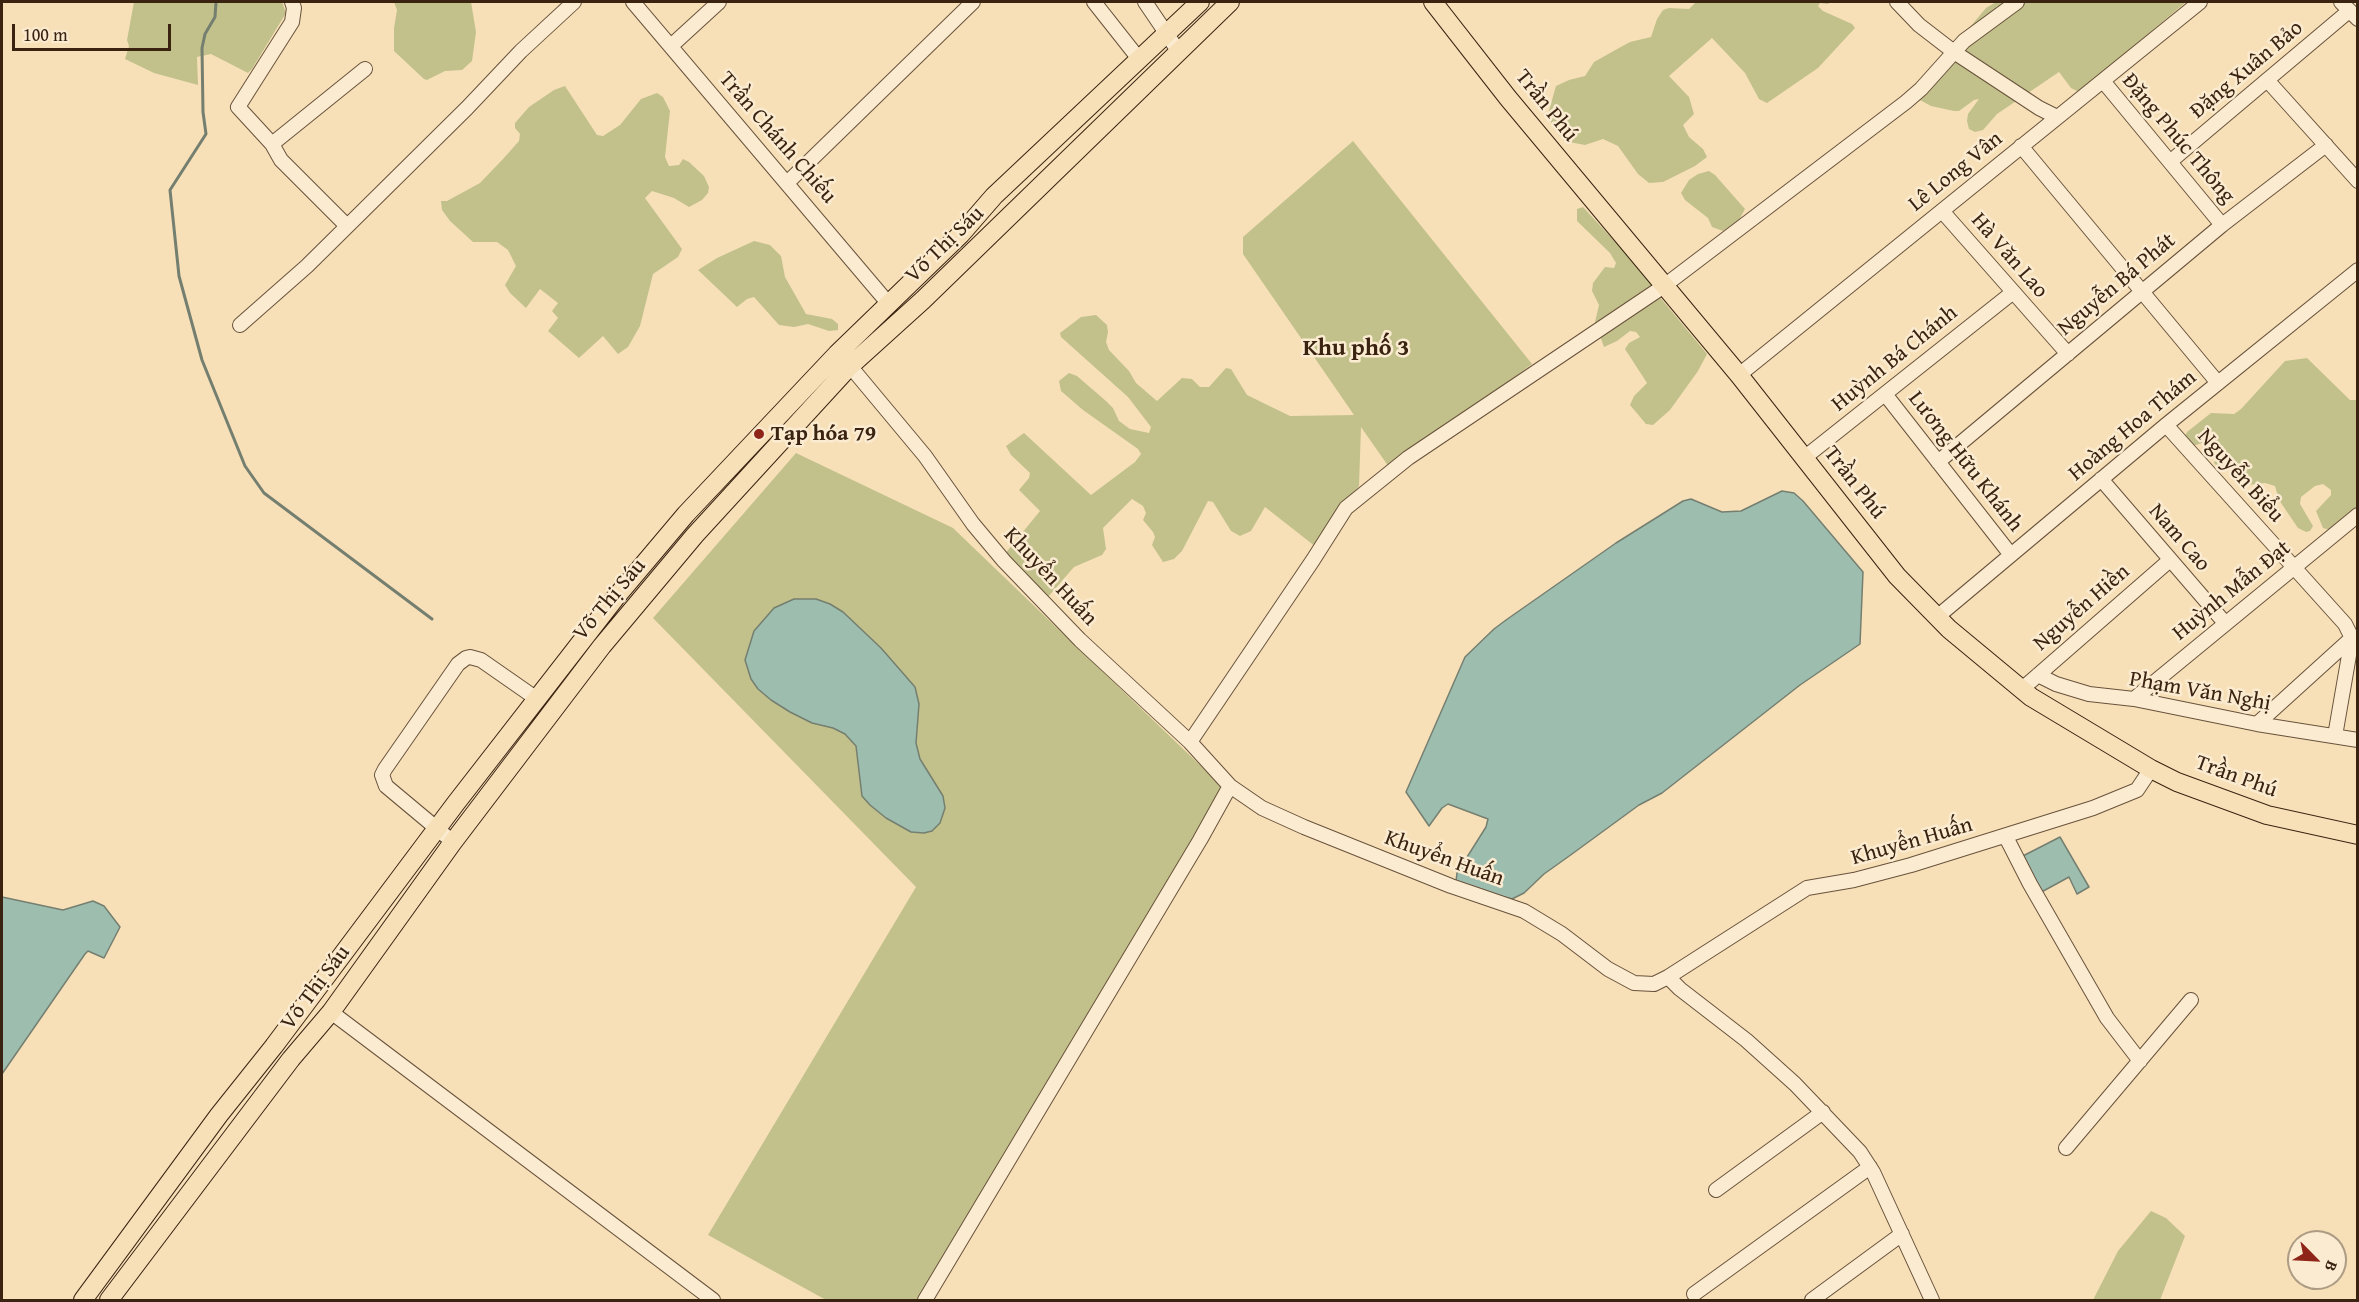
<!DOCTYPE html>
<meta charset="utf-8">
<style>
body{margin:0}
#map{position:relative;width:2359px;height:1302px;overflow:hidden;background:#f7e0b8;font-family:"Gentium Book Plus",serif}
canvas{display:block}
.frame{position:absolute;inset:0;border:3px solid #3a2311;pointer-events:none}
.north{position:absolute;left:2287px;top:1230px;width:60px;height:60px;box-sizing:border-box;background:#faebd1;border:2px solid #ad9b84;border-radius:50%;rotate:114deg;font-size:16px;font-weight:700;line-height:24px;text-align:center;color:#3a2311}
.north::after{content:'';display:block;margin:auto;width:21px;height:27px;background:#8f2418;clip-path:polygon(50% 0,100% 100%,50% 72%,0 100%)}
.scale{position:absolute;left:12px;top:24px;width:159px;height:27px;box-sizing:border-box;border:3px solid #3a2311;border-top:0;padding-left:8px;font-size:18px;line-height:21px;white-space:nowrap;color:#3a2311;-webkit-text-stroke:4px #faebd1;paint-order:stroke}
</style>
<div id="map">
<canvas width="2359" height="1302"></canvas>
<div class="frame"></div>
<div class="north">B</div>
<div class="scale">100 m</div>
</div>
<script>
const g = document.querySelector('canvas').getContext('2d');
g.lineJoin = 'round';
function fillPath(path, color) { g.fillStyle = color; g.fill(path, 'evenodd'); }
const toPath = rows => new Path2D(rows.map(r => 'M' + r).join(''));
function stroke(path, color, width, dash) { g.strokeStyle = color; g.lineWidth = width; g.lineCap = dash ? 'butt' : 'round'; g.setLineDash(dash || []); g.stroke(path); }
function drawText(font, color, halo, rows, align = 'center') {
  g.font = font + ' "Gentium Book Plus",serif'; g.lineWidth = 5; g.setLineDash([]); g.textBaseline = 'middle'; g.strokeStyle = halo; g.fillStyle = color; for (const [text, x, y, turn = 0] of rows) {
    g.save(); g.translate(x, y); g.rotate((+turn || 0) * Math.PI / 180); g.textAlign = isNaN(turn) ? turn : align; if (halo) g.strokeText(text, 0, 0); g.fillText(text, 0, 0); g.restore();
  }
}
const green = toPath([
 [134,2,282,2,286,13,252,69,248,73,211,54,197,57,198,85,154,73,125,59,129,46,127,40],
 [394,2,471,2,476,32,472,61,462,70,445,71,427,80,424,79,394,51,394,28,397,10],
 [1696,2,1831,2,1828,4,1820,3,1818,6,1823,11,1852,24,1855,28,1818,68,1767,103,1759,99,1745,73,1712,38,1669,76,1689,97,1694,114,1683,125,1689,137,1703,149,1707,157,1695,166,1663,182,1649,183,1638,174,1618,146,1603,139,1585,145,1564,141,1553,127,1548,114,1556,86,1569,80,1585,76,1594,62,1619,48,1630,42,1651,37,1657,19,1663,10,1669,8,1689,9],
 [1996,2,2186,2,2079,92,2071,88,2059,72,1997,114,1983,130,1975,132,1969,129,1967,121,1968,114,1979,99,1974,100,1959,111,1954,111,1931,106,1918,99,1965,33,1986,8],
 [565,86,597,135,603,136,620,125,641,99,657,93,663,97,670,111,665,157,669,166,679,165,683,159,689,162,704,176,709,187,708,193,702,200,689,207,674,198,652,191,645,198,682,249,678,257,653,274,640,326,628,347,618,354,603,336,579,358,548,331,558,318,552,311,558,303,540,289,526,308,510,293,505,285,516,266,508,250,497,242,473,242,450,221,442,210,441,201,447,201,480,183,503,159,519,141,520,134,515,128,515,123,529,107,554,90],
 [1353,141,1532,364,1391,470,1361,427,1359,486,1316,547,1265,507,1251,531,1240,536,1231,531,1213,502,1208,501,1182,551,1174,559,1163,562,1152,545,1155,537,1153,532,1143,520,1146,513,1143,506,1132,499,1103,528,1106,549,1102,555,1074,567,1047,598,1004,555,1040,511,1019,490,1029,478,1030,473,1011,455,1006,446,1024,433,1091,495,1135,462,1141,454,1138,449,1083,410,1061,391,1059,381,1069,373,1077,376,1106,401,1113,408,1119,421,1130,429,1149,433,1151,427,1128,397,1061,337,1060,333,1081,317,1096,315,1107,325,1108,332,1106,342,1109,350,1129,371,1136,383,1157,401,1182,378,1192,379,1200,387,1209,387,1226,368,1231,369,1247,395,1290,416,1354,415,1243,254,1243,237],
 [1709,171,1715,175,1745,209,1739,220,1723,231,1712,227,1708,218,1685,200,1681,193,1689,180,1698,174],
 [1583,207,1643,272,1659,296,1707,354,1698,371,1670,410,1653,425,1646,424,1630,405,1634,396,1647,383,1625,349,1629,343,1640,337,1636,332,1630,331,1617,341,1604,347,1595,322,1599,305,1592,291,1593,283,1605,267,1614,268,1616,263,1610,253,1577,221,1577,209],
 [754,241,770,245,781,256,785,277,806,314,832,319,838,324,838,330,829,331,808,324,794,327,779,325,754,297,747,299,737,307,698,270,717,258],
 [2307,358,2350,400,2357,400,2357,508,2330,530,2323,528,2316,511,2331,495,2331,490,2323,484,2315,486,2301,497,2300,504,2313,526,2310,531,2306,532,2298,528,2279,500,2275,486,2265,483,2247,485,2232,470,2218,467,2214,463,2221,447,2215,443,2205,442,2184,449,2179,446,2187,432,2211,413,2234,414,2241,409,2285,361],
 [796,453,953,528,1229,793,925,1300,826,1300,708,1235,916,887,653,618],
 [2151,1211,2166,1218,2185,1236,2160,1300,2093,1300,2118,1251]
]);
const water = toPath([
 [1782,491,1794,493,1803,501,1863,572,1860,644,1800,685,1662,793,1639,805,1572,854,1544,874,1524,893,1512,899,1471,889,1456,881,1457,873,1486,827,1488,819,1448,804,1442,808,1429,826,1406,792,1465,657,1494,629,1506,620,1616,543,1683,501,1691,499,1722,512,1741,511,1782,491],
 [794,599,816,599,830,604,843,612,881,648,915,687,919,704,916,743,920,759,943,796,945,808,940,823,932,831,924,833,911,832,886,818,870,805,862,796,856,746,845,734,833,728,812,723,790,712,771,700,758,689,751,679,745,660,754,631,774,608,794,599],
 [2060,837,2089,887,2077,894,2069,877,2036,895,2017,859,2060,837],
 [2,897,63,910,93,901,104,906,120,927,104,958,88,951,85,954,2,1074,2,897]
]);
const stream = toPath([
 [216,2,215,17,205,34,202,48,203,112,206,134,170,190,179,276,202,360,245,466,264,493,432,619]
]);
const minor = toPath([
 [292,2,294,8,292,22,238,107,272,144,281,160,347,226],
 [633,2,888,303],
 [1094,2,1139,59],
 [1145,2,1179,52],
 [1897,2,1919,25,1954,52,2039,108,2057,117],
 [2341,2,2358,19],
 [671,46,719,2],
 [2267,80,2358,181],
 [2103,81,2222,225],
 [272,144,365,69],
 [2021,146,2218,383],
 [2171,161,2349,11],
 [787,183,973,2],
 [1942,211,2068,354],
 [240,325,307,266,467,108,521,51,574,2],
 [850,366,925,456,973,524,1004,561,1080,640,1190,742,1230,786,1262,808,1304,827,1451,886,1524,911,1562,934,1608,969,1634,983,1654,984,1668,977,1807,888,1854,880,1911,865,2093,808,2137,790,2151,769],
 [1739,375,2200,2],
 [1885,394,2011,555],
 [2166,425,2345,624,2352,638,2335,736],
 [1804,458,2012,293],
 [1938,462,2222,225,2326,145],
 [2101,479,2225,623],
 [1937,617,2166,425,2358,270],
 [2038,675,2056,684,2089,694,2134,699,2257,724,2358,740],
 [2022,689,2170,560],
 [2134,699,2358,515],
 [2257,724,2353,637],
 [1190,742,1313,560,1346,508,1408,458,1664,286,1906,102,1921,89,1964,41,2017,2],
 [2006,837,2030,884,2107,1018,2140,1061],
 [453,842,386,786,382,775,385,769,458,664,466,658,470,657,481,660,537,699],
 [1668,977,1680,989,1746,1040,1795,1084,1860,1152,1873,1172,1932,1300],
 [331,1012,713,1300],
 [2066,1148,2191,1000],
 [1716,1190,1823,1112],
 [1694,1294,1870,1167],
 [925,1300,1200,840,1230,786],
 [1812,1300,1902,1234]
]);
const major = toPath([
 [1433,2,1508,98,1739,375,1897,576,1949,629,2031,697,2151,769,2177,782,2267,815,2358,835],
 [83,1300,219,1115,274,1046,456,803,616,597,686,514,837,354,961,234,994,196,1200,2],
 [109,1300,291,1059,331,1012,453,842,602,646,695,535,850,366,923,300,1230,2]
]);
const markers = [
 [759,434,6,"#8f2418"]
];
const streetNames = [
 ["Đặng Xuân Bảo",2247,70,-40],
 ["Trần Phú",1546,106,51],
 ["Trần Chánh Chiếu",777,138,49],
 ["Đặng Phúc Thông",2178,139,50],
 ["Lê Long Vân",1956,172,-39],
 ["Võ Thị Sáu",945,245,-44],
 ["Hà Văn Lao",2009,256,49],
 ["Nguyễn Bá Phát",2117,285,-40],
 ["Huỳnh Bá Chánh",1895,359,-39],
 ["Hoàng Hoa Thám",2133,426,-40],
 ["Lương Hữu Khánh",1965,462,52],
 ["Nguyễn Biểu",2240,476,48],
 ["Trần Phú",1854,483,52],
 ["Nam Cao",2179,538,49],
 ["Khuyển Huấn",1050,577,47],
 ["Huỳnh Mẫn Đạt",2232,591,-39],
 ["Võ Thị Sáu",610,600,-50],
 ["Nguyễn Hiền",2082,608,-41],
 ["Phạm Văn Nghị",2200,692,10],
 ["Trần Phú",2236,777,20],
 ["Khuyển Huấn",1912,842,-16],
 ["Khuyển Huấn",1444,859,20],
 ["Võ Thị Sáu",316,988,-53]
];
const poiNames = [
 ["Tạp hóa 79",771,434]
];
const neighbourhoodNames = [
 ["Khu phố 3",1356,349]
];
fillPath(green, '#c2c18b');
fillPath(water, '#9dbdaf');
stroke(water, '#757f70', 1.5);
stroke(stream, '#757f70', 3);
stroke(minor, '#69523b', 16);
stroke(major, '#3a2311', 20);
stroke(minor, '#faebd1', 14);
stroke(major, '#f7e0b8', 18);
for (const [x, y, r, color] of markers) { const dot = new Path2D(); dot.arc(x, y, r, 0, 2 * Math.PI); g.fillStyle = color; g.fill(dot); stroke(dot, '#faebd1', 2); }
drawText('22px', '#3a2311', '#faebd1', streetNames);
drawText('bold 22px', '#3a2311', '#faebd1', poiNames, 'left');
drawText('bold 24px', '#3a2311', '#faebd1', neighbourhoodNames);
</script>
